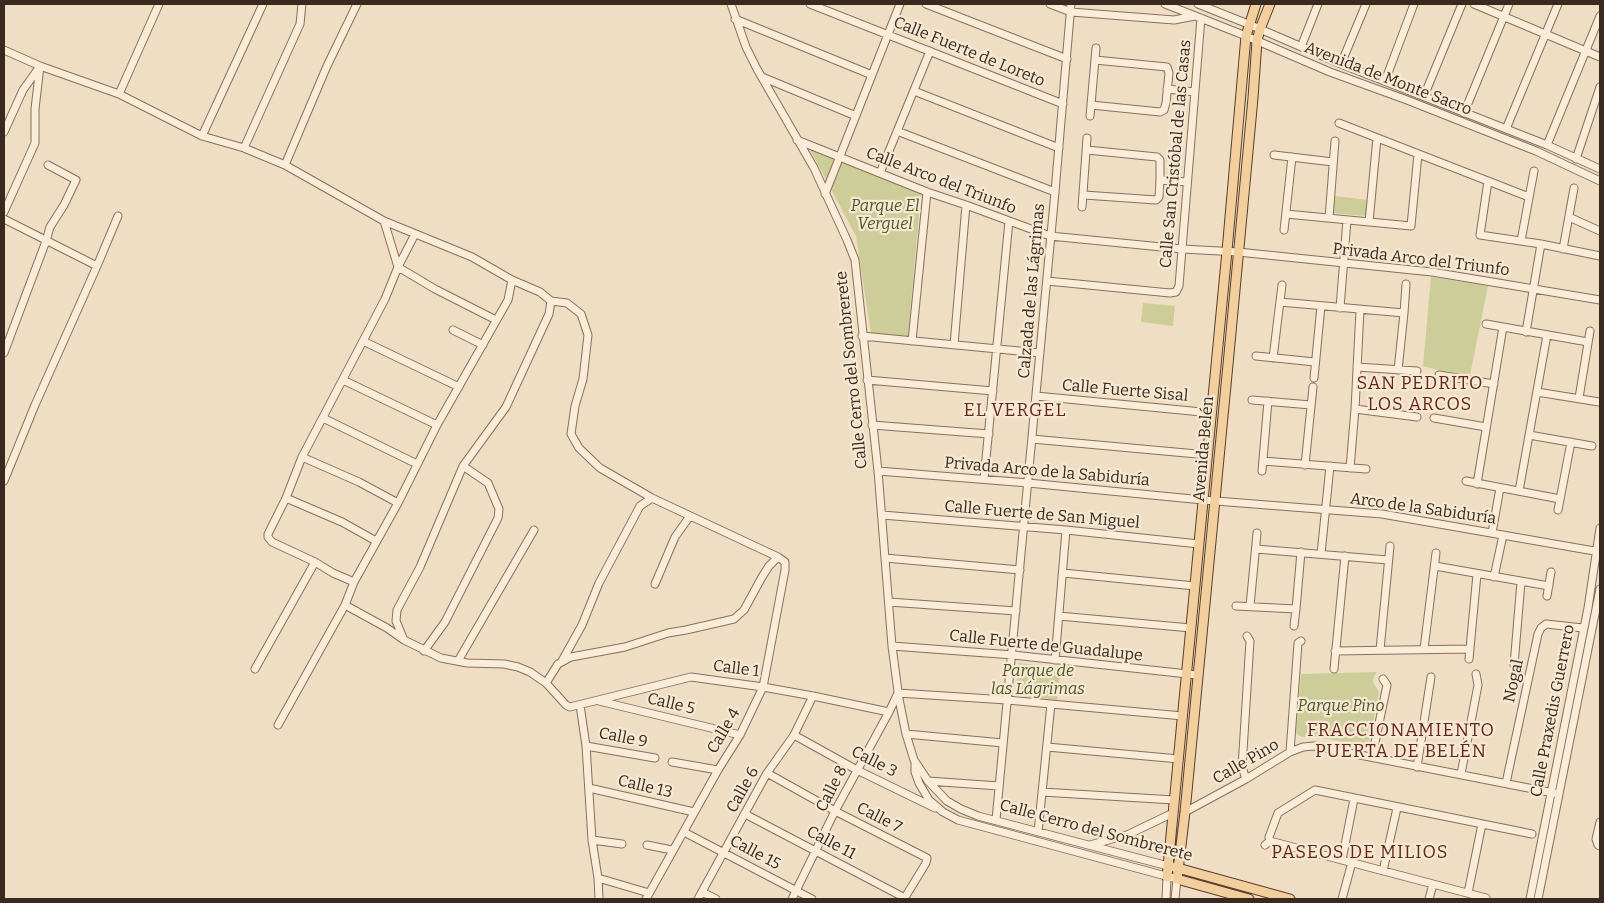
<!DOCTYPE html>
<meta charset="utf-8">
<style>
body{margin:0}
#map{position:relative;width:1604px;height:903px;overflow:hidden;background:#efdec4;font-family:Bitter,serif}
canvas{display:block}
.frame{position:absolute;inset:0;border:5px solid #39291e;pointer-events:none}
</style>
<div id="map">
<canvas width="1604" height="903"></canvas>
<div class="frame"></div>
</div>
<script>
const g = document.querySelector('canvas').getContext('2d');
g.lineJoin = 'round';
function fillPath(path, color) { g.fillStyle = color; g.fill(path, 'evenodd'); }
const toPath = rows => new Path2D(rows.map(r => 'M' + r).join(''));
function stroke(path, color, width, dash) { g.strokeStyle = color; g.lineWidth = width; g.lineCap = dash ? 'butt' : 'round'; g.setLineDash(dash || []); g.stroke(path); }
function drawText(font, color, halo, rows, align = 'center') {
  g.font = font + ' Bitter,serif'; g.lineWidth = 4.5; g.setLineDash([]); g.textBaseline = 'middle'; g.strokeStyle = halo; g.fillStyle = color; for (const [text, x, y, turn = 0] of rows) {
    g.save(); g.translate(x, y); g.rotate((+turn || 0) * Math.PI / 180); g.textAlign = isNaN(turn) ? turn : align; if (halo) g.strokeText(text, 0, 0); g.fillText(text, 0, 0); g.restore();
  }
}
const green = toPath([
 [809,148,921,193,908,336,871,333,856,236],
 [1335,196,1368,200,1366,216,1333,213],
 [1431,277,1488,286,1470,375,1438,370,1423,366],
 [1143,303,1175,306,1173,326,1141,322],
 [1019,663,1061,668,1057,700,1015,695],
 [1377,672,1374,676,1373,682,1379,692,1368,747,1313,736,1302,737,1298,735,1296,732,1301,674]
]);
const minor = toPath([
 [731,4,746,47,757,69,814,168,847,240,855,260,878,471,892,646,899,699,906,734,914,760,928,781,947,801,961,809,978,816,1168,866],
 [810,4,1063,104],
 [926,4,1067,59],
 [1050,4,1071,12,1174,20,1195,16],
 [1165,4,1246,36,1330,72,1407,100,1536,151,1600,181],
 [1198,4,1253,26,1341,64,1547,145,1600,169],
 [1474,4,1600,57],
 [735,19,872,75],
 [1301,47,1318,4],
 [4,50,40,66,119,94,202,136,244,148,285,165,384,221,472,257,512,280,540,292,551,301,567,303,581,314,588,335,583,379,575,406,571,434,579,448,600,468,652,498,778,557,785,562,785,570,763,687,740,735,718,770,646,899],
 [1341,64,1366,4],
 [762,77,856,116],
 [1385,81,1414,4],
 [1167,89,1195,92],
 [914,91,1059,148],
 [119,94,159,4],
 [1424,96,1462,4],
 [1091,105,1160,112,1164,110,1166,103,1169,73,1167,67,1095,60],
 [1464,113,1509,4],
 [1090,116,1096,48],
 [1339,123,1529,197],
 [1506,129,1558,4],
 [897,131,1055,192],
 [4,132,23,90,38,69],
 [202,136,263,4],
 [797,140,927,192,966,205,1050,236,1182,249,1238,252,1432,272,1600,300],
 [1547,145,1600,16],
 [244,148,300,24,302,4],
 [1274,155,1333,162],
 [1576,159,1600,87],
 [285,165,327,66,357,4],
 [880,173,930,51],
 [1160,180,1187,182],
 [1488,181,1480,235,1541,244,1600,256],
 [825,194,900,4],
 [1084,195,1156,200,1159,197,1160,180,1160,160,1157,157,1087,150],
 [1082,207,1087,138],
 [4,212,35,143,35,109,40,66],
 [1286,214,1411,226,1418,154],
 [1569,217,1600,231],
 [1329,218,1335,141],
 [4,219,97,266],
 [384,221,398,267,435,289,496,320],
 [1369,222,1377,138],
 [1284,230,1292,157],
 [1521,241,1534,171],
 [1563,249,1574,188],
 [1047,281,1170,293,1176,292,1179,286,1182,249,1201,18],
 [1280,302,1404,313,1398,370],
 [1340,308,1347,220],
 [1404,313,1406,284],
 [1486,324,1588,342],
 [453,330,483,345],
 [1526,332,1541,244],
 [862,336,1040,353],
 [363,341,459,387],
 [912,341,927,192],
 [954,345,966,205],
 [4,353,46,241,50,227,64,205,76,180,48,165],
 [1256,356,1315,362],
 [1273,358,1282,285],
 [1357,367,1417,371],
 [1439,375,1494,384],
 [1314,378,1321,306],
 [343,380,437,425],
 [867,380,993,391],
 [1537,392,1599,402],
 [1036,396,1212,413],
 [1579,398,1590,331],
 [1252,400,1311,405],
 [1355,409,1417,417],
 [323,418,417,464],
 [1434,418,1486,427],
 [872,425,989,434],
 [1529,435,1592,446],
 [1032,439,1208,455],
 [302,457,359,482,398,503],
 [1263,461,1366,469],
 [1305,465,1313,387],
 [1350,468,1355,409,1360,310],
 [878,471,1028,483,1203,500,1382,514,1600,552],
 [1262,471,1268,401],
 [984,479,1009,221],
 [4,481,35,405,97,266,118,216],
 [1466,481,1560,499],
 [1477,484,1503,327],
 [1519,491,1547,335],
 [286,498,342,522,376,541],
 [1558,510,1571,442],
 [882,515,1066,530,1199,544],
 [1492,533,1500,488],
 [1256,549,1388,560],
 [1321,554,1330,466],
 [885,558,1020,570],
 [1435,566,1549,586],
 [1063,573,1195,586],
 [1494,577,1503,535],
 [354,582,333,573,315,562,272,542,268,537,268,534,286,498,302,457,385,299,398,267,415,234],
 [655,584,675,537,690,516],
 [1547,596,1551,572],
 [889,602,1016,611],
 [345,605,387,628,404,640,441,658,467,663,504,664,518,667,530,672,546,683,566,705,570,707,691,677,763,687,813,696,889,712],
 [1236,606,1296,609,1301,552],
 [1250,606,1257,533],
 [1059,616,1191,628],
 [1294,626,1296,609],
 [404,640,396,621,397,610,420,567,463,466,506,407,549,314,551,301],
 [892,646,1013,655,1197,675],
 [1424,649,1436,553],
 [1380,650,1390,546],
 [424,651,445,622,498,518,499,509,488,483,463,466],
 [1335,651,1469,649],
 [1469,659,1477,574],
 [1055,660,1066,530],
 [458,661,534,530],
 [562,661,582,625,599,583,640,506,652,498],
 [1514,665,1521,582],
 [255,669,315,562],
 [1334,669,1345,556],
 [546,683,558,664,571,657,625,647,668,633,686,630,734,619,744,610,762,577,769,566,778,557],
 [599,701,740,735],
 [580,705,586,746,592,840,598,878,599,899],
 [278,725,345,605,354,582,398,503,437,425,508,300,512,280],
 [906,734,1003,743],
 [794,735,857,770,935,808],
 [586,746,655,758],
 [1047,747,1179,759],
 [1290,752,1298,643,1301,641],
 [1372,757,1387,685,1383,679],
 [672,762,718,770],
 [915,763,915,772,919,783,929,800,943,812,958,820,1177,879,1175,899],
 [1417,767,1431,677],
 [767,773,835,811,927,858,926,863,904,899],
 [1461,774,1478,685,1476,674],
 [1246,779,1242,767,1250,641,1247,636],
 [928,781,999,786],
 [1506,783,1538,634,1541,628,1546,624,1583,628],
 [589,788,694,812],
 [1042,792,1174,800],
 [1185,812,1246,779,1290,752,1303,747,1314,746,1559,794],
 [745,814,905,898],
 [996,820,1055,192,1071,4],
 [1600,822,1596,839,1598,845,1600,846],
 [684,832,812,899],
 [1038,832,1051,704],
 [592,840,622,844],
 [1270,841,1486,898],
 [647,845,672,850],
 [1090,845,1127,835,1173,813],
 [1265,845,1270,841,1269,837,1278,813,1315,790,1532,834],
 [1342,860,1354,799],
 [1383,871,1397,808],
 [598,878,649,893],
 [702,892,716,899],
 [1468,893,1482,824],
 [698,899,767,773,794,735,813,696],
 [792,899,835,811,889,712,898,693,1007,700,1183,716],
 [1166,899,1167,877],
 [1342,899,1352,862],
 [1429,899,1433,884],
 [1530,899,1588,608,1600,528],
 [1538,899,1600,589]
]);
const major = toPath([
 [1174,867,1290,899],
 [1167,877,1227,251,1246,36,1256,4],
 [1249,899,1177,879,1185,812,1229,354,1253,98,1257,41,1260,29,1270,4]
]);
const streetNames = [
 ["Calle Fuerte de Loreto",969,52,22],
 ["Avenida de Monte Sacro",1388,79,21],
 ["Calle San Cristóbal de las Casas",1176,154,-85],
 ["Calle Arco del Triunfo",941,181,21],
 ["Privada Arco del Triunfo",1421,260,7],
 ["Calzada de las Lágrimas",1032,291,-85],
 ["Calle Cerro del Sombrerete",852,370,-96],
 ["Calle Fuerte Sisal",1125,391,5],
 ["Avenida Belén",1204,449,-85],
 ["Privada Arco de la Sabiduría",1047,472,5],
 ["Arco de la Sabiduría",1423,509,8],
 ["Calle Fuerte de San Miguel",1042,515,5],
 ["Calle Fuerte de Guadalupe",1046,646,6],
 ["Calle 1",736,669,7],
 ["Nogal",1514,681,-78],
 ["Calle 5",671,704,13],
 ["Calle Praxedis Guerrero",1553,711,-79],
 ["Calle 4",724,731,-60],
 ["Calle 9",623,738,11],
 ["Calle 3",874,762,27],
 ["Calle Pino",1246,762,-30],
 ["Calle 13",645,787,13],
 ["Calle 8",832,789,-63],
 ["Calle 6",743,790,-61],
 ["Calle 7",879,818,27],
 ["Calle Cerro del Sombrerete",1096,831,15],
 ["Calle 11",831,843,28],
 ["Calle 15",755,853,28]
];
const parkNames = [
 ["Parque El",885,207],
 ["Verguel",885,225],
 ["Parque de",1038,672],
 ["las Lágrimas",1038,690],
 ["Parque Pino",1341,707]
];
const neighbourhoodNames = [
 ["SAN PEDRITO",1420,384],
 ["LOS ARCOS",1420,405],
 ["EL VERGEL",1015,411],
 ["FRACCIONAMIENTO",1401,731],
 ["PUERTA DE BELÉN",1401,752],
 ["PASEOS DE MILIOS",1360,853]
];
fillPath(green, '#cccd98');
stroke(minor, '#8a6f5a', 9);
stroke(major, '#573e2e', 11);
stroke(minor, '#f9ecd8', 7);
stroke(major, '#f2cf9c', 9);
drawText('16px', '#39291e', '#f6e9d4', streetNames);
drawText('italic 16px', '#4e5625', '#f6e9d4', parkNames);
g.letterSpacing = '1px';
drawText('18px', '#67261d', '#f6e9d4', neighbourhoodNames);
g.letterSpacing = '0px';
</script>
